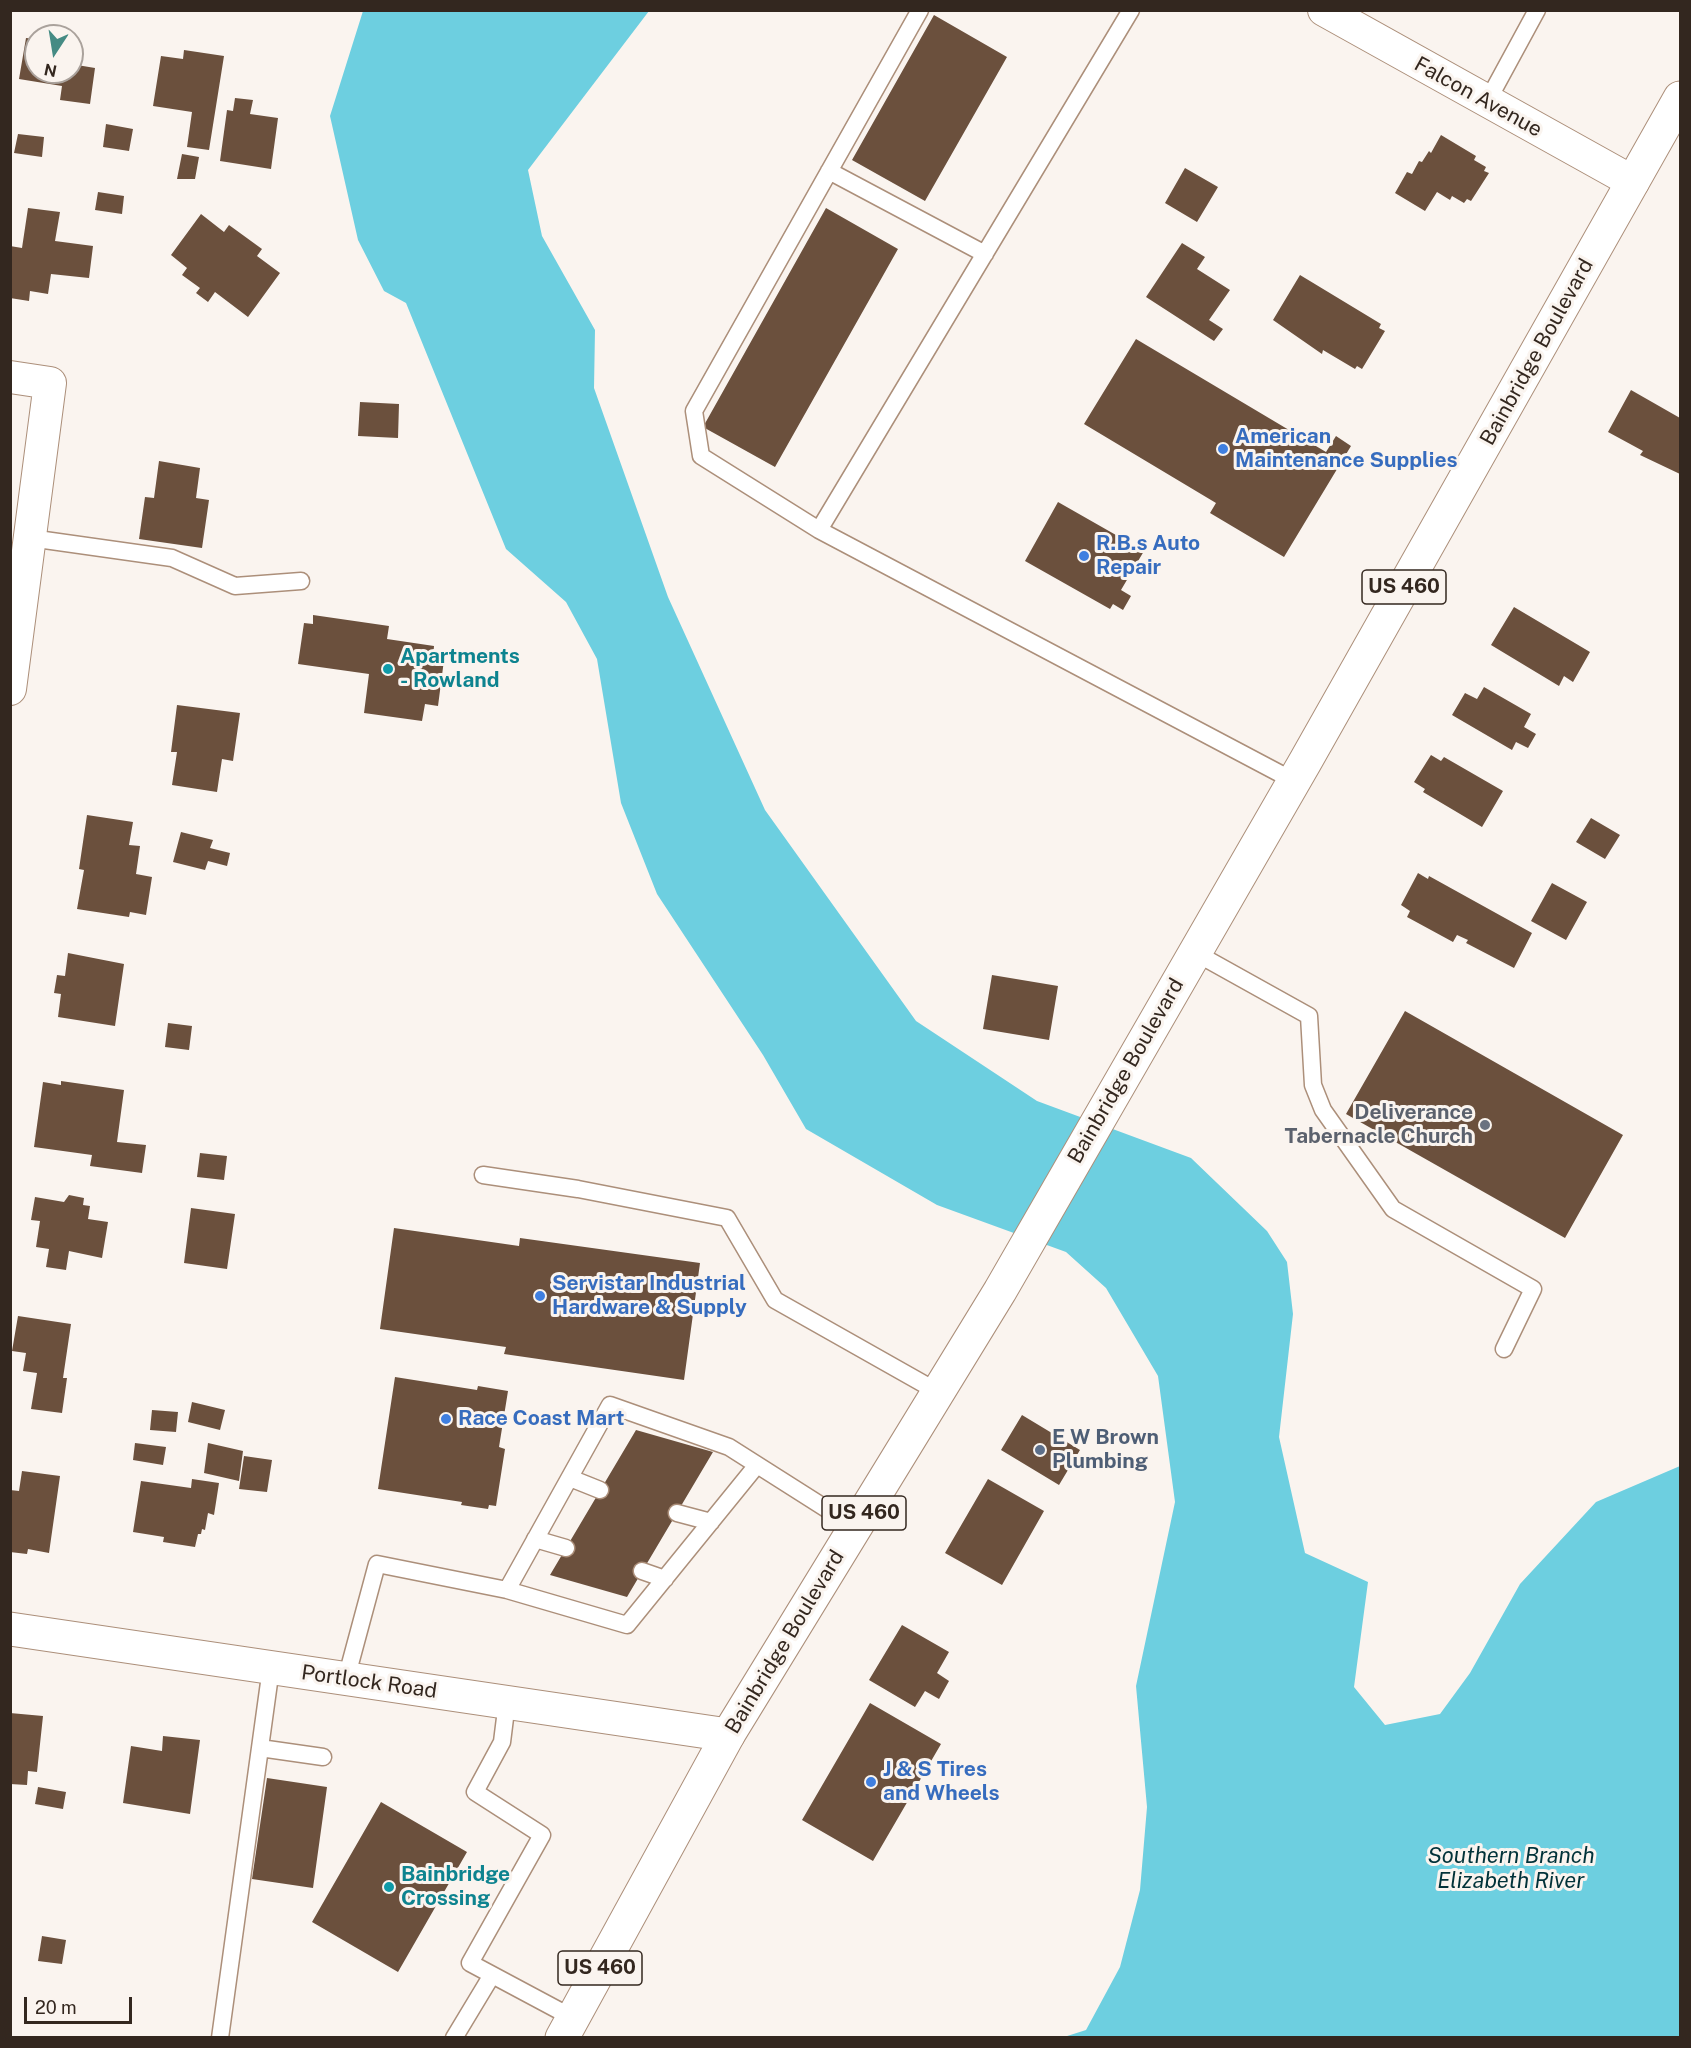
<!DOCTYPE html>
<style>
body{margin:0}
#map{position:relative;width:1691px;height:2048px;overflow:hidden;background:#faf4ef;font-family:"Public Sans",sans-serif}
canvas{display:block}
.frame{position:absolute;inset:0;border:12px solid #33271f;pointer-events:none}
.north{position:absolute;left:24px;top:24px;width:60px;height:60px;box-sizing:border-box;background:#faf4ef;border:2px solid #aaa29c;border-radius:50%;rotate:192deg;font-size:16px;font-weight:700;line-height:24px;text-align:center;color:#33271f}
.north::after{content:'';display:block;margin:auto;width:21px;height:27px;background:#458b84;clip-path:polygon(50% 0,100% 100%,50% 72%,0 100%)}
.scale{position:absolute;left:24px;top:1997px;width:108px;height:27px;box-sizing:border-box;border:3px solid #33271f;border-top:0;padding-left:8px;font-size:18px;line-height:21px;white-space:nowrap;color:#33271f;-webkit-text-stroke:4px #faf4ef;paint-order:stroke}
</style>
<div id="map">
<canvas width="1691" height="2048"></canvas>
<div class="frame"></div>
<div class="north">N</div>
<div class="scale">20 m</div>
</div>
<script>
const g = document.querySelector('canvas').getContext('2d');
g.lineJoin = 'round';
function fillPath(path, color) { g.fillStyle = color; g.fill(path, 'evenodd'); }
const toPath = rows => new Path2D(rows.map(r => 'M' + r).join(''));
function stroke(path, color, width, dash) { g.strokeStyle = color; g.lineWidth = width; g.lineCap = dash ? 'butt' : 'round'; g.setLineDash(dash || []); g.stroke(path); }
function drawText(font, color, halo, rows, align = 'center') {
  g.font = font + ' "Public Sans",sans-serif'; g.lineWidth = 6; g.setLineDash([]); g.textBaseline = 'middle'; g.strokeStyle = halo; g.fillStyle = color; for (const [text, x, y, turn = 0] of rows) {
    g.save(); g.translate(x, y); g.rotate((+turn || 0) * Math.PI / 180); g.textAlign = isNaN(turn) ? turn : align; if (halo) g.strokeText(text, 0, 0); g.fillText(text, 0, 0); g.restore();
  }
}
const water = toPath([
 [363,11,649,11,528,170,542,236,595,330,594,388,668,597,765,810,916,1021,1037,1101,1191,1158,1267,1231,1287,1262,1293,1314,1279,1437,1305,1553,1368,1582,1354,1687,1385,1725,1440,1714,1470,1673,1520,1584,1596,1502,1680,1466,1680,2037,1064,2037,1086,2030,1120,1967,1140,1890,1147,1807,1136,1686,1175,1502,1158,1376,1106,1288,1066,1252,937,1205,806,1129,763,1055,657,894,621,803,597,659,566,602,506,549,406,303,384,291,358,240,330,116]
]);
const building = toPath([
 [934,15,1007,57,925,201,852,160],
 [44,31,64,35,64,36,43,36],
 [26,38,36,39,36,72,72,72,72,45,80,47,77,65,95,68,90,104,60,100,62,86,19,79],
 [184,50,224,56,209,150,187,147,192,112,153,106,161,56,183,59],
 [235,98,253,100,250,114,278,118,271,169,220,161,227,110,233,111],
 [106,124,133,129,129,151,103,147],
 [18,134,44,137,42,157,14,153],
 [1441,135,1476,156,1474,160,1486,167,1484,171,1489,173,1471,201,1467,199,1464,203,1452,196,1450,200,1437,192,1425,211,1395,193,1407,172,1412,174,1419,161,1422,162,1429,151,1431,153],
 [182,154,199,157,195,179,177,179],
 [1185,168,1218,187,1197,222,1165,203],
 [98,192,124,196,122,214,95,210],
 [28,208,60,212,55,241,93,246,89,278,51,274,48,294,30,291,29,301,10,298,10,246,22,248],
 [826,208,898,249,775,467,703,427],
 [201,214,224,232,229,225,262,249,257,256,280,273,248,317,215,292,208,302,196,293,200,288,182,275,187,268,171,255],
 [1182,243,1205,257,1197,269,1230,290,1209,320,1223,329,1214,341,1146,297],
 [1300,275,1381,324,1379,328,1385,331,1362,369,1357,366,1355,369,1323,350,1322,354,1273,320],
 [1136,339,1326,452,1336,436,1351,446,1284,557,1210,513,1216,503,1084,424],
 [1631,390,1680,418,1680,474,1640,455,1643,451,1608,432],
 [360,402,399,404,398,438,358,436],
 [159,461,200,468,196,498,209,500,202,548,139,539,145,497,154,498],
 [1058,502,1144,551,1121,590,1131,596,1123,610,1113,604,1110,609,1025,561],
 [1514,607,1590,652,1573,682,1564,676,1559,686,1491,645],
 [313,615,389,626,387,639,434,646,433,658,444,660,438,706,425,704,422,721,364,713,369,674,298,664,304,623,313,624],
 [1484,687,1531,714,1524,727,1536,734,1528,748,1516,742,1512,750,1452,715,1465,693,1477,699],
 [177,705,240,713,233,761,222,759,217,792,172,785,177,752,171,752],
 [1431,755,1441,761,1444,757,1503,791,1482,827,1423,792,1425,789,1414,782],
 [87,815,133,822,129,845,140,846,136,874,152,877,146,915,130,912,129,917,77,909,84,870,79,869],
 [1591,818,1620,835,1605,859,1576,842],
 [181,832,213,840,210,848,230,853,227,866,208,861,205,870,173,862],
 [1418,873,1428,879,1429,876,1532,933,1514,968,1466,943,1468,940,1457,935,1453,942,1407,917,1410,911,1401,905],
 [1552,883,1587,902,1566,940,1531,921],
 [68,953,124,964,115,1026,58,1017,61,994,54,993,57,975,65,976],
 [992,975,1058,986,1049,1040,983,1029],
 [1405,1011,1623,1135,1565,1238,1346,1114],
 [168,1023,192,1026,189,1050,165,1047],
 [61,1081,124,1090,117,1142,146,1145,142,1173,90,1166,92,1155,34,1147,43,1082,61,1085],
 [200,1153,227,1156,224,1180,197,1177],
 [69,1195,84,1198,83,1205,90,1206,88,1219,108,1222,102,1258,69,1251,66,1270,46,1267,49,1249,36,1247,40,1221,31,1220,35,1197,64,1202],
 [191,1208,235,1214,227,1269,184,1263],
 [394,1228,519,1246,520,1238,700,1263,684,1380,504,1354,506,1347,380,1329],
 [18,1316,71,1324,63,1378,67,1378,62,1413,31,1409,37,1373,23,1371,26,1353,12,1351],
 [395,1377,477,1390,478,1386,508,1391,499,1447,505,1449,496,1506,489,1505,488,1509,461,1505,462,1502,378,1489],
 [192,1402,225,1410,220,1430,188,1422],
 [152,1410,178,1412,176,1432,150,1430],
 [1022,1415,1080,1450,1059,1485,1001,1450],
 [636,1430,713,1452,627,1597,550,1575],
 [135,1443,166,1447,163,1465,133,1460],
 [208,1443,243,1451,239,1481,204,1473],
 [244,1456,272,1460,267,1492,239,1489],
 [22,1471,60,1476,49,1553,28,1549,27,1554,10,1552,10,1490,19,1491],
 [192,1479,219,1483,214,1515,208,1513,205,1530,202,1529,201,1534,198,1534,195,1547,163,1542,164,1537,133,1532,141,1481,191,1488],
 [988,1479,1044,1511,1002,1585,945,1553],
 [902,1625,949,1652,937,1673,949,1681,939,1699,925,1691,915,1707,869,1680],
 [870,1703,941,1744,873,1861,802,1820],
 [10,1713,43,1716,37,1772,28,1771,27,1785,10,1784],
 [163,1736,200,1740,190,1814,123,1803,131,1746,162,1751],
 [267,1778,327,1787,313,1888,252,1879],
 [38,1787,66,1792,63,1809,35,1804],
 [381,1802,467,1852,398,1972,312,1922],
 [42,1936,66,1940,62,1964,38,1961]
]);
const lane = toPath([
 [920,10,694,411,701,456,819,530,1294,781],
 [1487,102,1537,10],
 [829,171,985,254],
 [819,530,1131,10],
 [30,538,172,558,235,586,301,581],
 [1194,952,1309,1016,1313,1085,1323,1110,1393,1209,1533,1289,1504,1349],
 [483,1175,578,1189,727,1218,775,1300,938,1392],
 [570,1478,600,1490],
 [677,1513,711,1522],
 [535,1539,566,1548],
 [642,1571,665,1579],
 [507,1590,627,1625,757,1465],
 [346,1679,377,1564,507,1590,610,1405,729,1447,855,1527],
 [507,1702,502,1742,475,1792,542,1835,470,1963,573,2018],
 [260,1748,323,1757],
 [220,2038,271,1668],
 [454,2038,492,1975]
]);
const street = toPath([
 [1324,10,1633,182],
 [10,377,50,383,10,689]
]);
const secondary = toPath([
 [10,1629,728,1735]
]);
const primary = toPath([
 [562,2038,728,1735,1000,1291,1305,762,1680,98]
]);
const markers = [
 [1223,449,6,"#3f7fe0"],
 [1084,556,6,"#3f7fe0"],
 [388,669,6,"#0f9aa8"],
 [1485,1125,6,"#6b7280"],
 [540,1296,6,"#3f7fe0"],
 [446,1419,6,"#3f7fe0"],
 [1040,1450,6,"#5c6f8a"],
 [871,1782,6,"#3f7fe0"],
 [389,1887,6,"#0f9aa8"]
];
const shields = [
 [1404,587,84],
 [864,1513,84],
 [600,1968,84]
];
const shieldNames = [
 ["US 460",1404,587],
 ["US 460",864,1513],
 ["US 460",600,1968]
];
const streetNames = [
 ["Falcon Avenue",1478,97,29],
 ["Bainbridge Boulevard",1537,352,-61],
 ["Bainbridge Boulevard",1126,1071,-60],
 ["Bainbridge Boulevard",785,1642,-59],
 ["Portlock Road",369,1682,8]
];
const shopNames = [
 ["American",1235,437],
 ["Maintenance Supplies",1235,461],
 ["R.B.s Auto",1096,544],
 ["Repair",1096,568],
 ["Servistar Industrial",552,1284],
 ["Hardware & Supply",552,1308],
 ["Race Coast Mart",458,1419],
 ["J & S Tires",883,1770],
 ["and Wheels",883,1794]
];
const cultureNames = [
 ["Apartments",400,657],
 ["- Rowland",400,681],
 ["Bainbridge",401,1875],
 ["Crossing",401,1899]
];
const worshipNames = [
 ["Deliverance",1473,1113],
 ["Tabernacle Church",1473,1137]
];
const serviceNames = [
 ["E W Brown",1052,1438],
 ["Plumbing",1052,1462]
];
const waterNames = [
 ["Southern Branch",1511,1856],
 ["Elizabeth River",1511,1881]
];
fillPath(water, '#6dcfe0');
fillPath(building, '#6b503d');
stroke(lane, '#ac8f7a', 19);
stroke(street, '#ac8f7a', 34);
stroke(secondary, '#ac8f7a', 35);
stroke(primary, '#ac8f7a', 35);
stroke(lane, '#fff', 16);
stroke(street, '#fff', 32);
stroke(secondary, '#fff', 33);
stroke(primary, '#fff', 33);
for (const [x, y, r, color] of markers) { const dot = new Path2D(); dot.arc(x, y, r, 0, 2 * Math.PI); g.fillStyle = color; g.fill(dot); stroke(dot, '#faf4ef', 2); }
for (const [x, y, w] of shields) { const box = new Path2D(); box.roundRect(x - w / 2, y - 17, w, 34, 4.5); g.fillStyle = '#faf4ef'; g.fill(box); stroke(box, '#33271f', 1.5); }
drawText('bold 20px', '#33271f', null, shieldNames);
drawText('21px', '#33271f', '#faf4ef', streetNames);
drawText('bold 21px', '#366cbe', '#faf4ef', shopNames, 'left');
drawText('bold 21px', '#0d838f', '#faf4ef', cultureNames, 'left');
drawText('bold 21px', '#5b616d', '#faf4ef', worshipNames, 'right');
drawText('bold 21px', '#4e5e75', '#faf4ef', serviceNames, 'left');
drawText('italic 22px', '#013239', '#faf4ef', waterNames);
</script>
